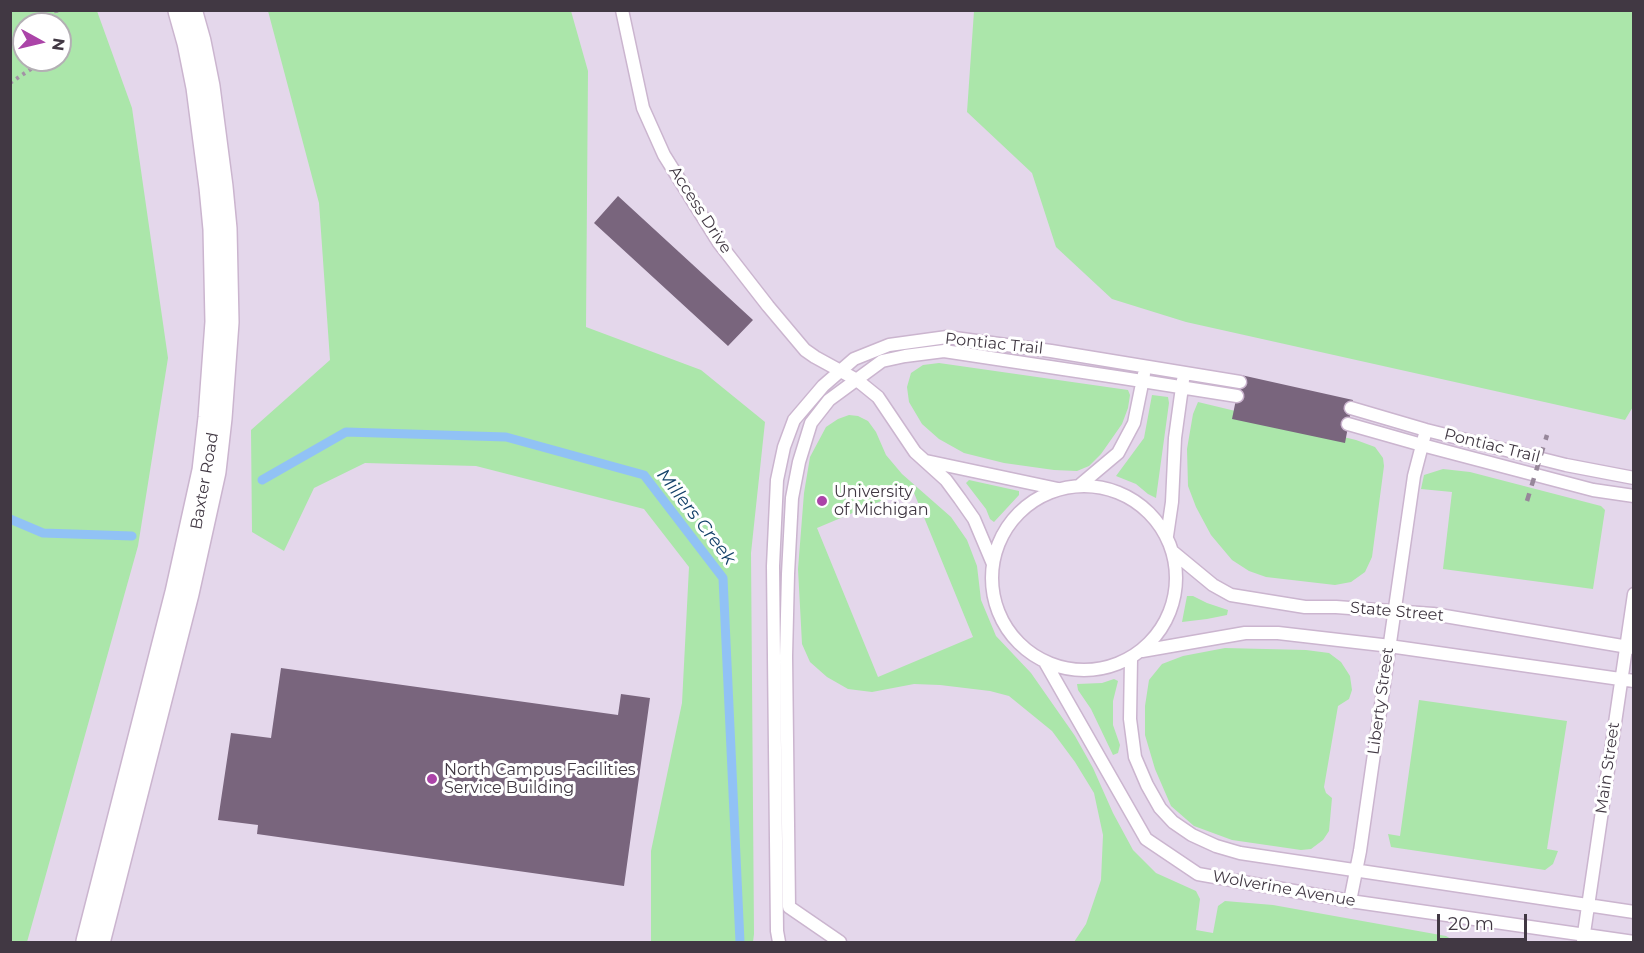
<!DOCTYPE html>
<style>
body{margin:0}
#map{position:relative;width:1644px;height:953px;overflow:hidden;background:#f5def9;font-family:Montserrat,sans-serif}
canvas{display:block}
.frame{position:absolute;inset:0;border:12px solid #413843;pointer-events:none}
.north{position:absolute;left:12px;top:12px;width:60px;height:60px;box-sizing:border-box;background:#fff;border:2px solid #b3afb4;border-radius:50%;rotate:98deg;font-size:16px;font-weight:700;line-height:24px;text-align:center;color:#413843}
.north::after{content:'';display:block;margin:auto;width:21px;height:27px;background:#ab44a8;clip-path:polygon(50% 0,100% 100%,50% 72%,0 100%)}
.scale{position:absolute;left:1437px;top:914px;width:90px;height:27px;box-sizing:border-box;border:3px solid #413843;border-top:0;padding-left:8px;font-size:18px;line-height:21px;white-space:nowrap;color:#413843;-webkit-text-stroke:4px #fff;paint-order:stroke}
</style>
<div id="map">
<canvas width="1644" height="953"></canvas>
<div class="frame"></div>
<div class="north">N</div>
<div class="scale">20 m</div>
</div>
<script>
const g = document.querySelector('canvas').getContext('2d');
g.lineJoin = 'round';
function fillPath(path, color) { g.fillStyle = color; g.fill(path, 'evenodd'); }
const toPath = rows => new Path2D(rows.map(r => 'M' + r).join(''));
function stroke(path, color, width, dash) { g.strokeStyle = color; g.lineWidth = width; g.lineCap = dash ? 'butt' : 'round'; g.setLineDash(dash || []); g.stroke(path); }
function drawText(font, color, halo, rows, align = 'center') {
  g.font = font + ' Montserrat,sans-serif'; g.lineWidth = 6; g.setLineDash([]); g.textBaseline = 'middle'; g.strokeStyle = halo; g.fillStyle = color; for (const [text, x, y, turn = 0] of rows) {
    g.save(); g.translate(x, y); g.rotate((+turn || 0) * Math.PI / 180); g.textAlign = isNaN(turn) ? turn : align; if (halo) g.strokeText(text, 0, 0); g.fillText(text, 0, 0); g.restore();
  }
}
const education = toPath([
 [11,11,1633,11,1633,942,11,942],
 [24,24,60,24,60,60,24,60]
]);
const green = toPath([
 [10,11,97,11,132,108,168,358,138,546,27,942,10,942],
 [24,24,60,24,60,60,24,60],
 [268,11,571,11,588,71,586,327,701,370,765,422,751,553,754,934,753,942,651,942,651,851,682,703,689,567,644,509,476,466,365,463,314,488,284,551,252,532,251,430,330,360,319,203],
 [974,11,1633,11,1634,405,1625,420,1186,322,1112,299,1056,247,1032,173,967,112],
 [939,363,1128,390,1130,395,1128,408,1122,424,1101,454,1089,466,1077,471,1054,470,1004,463,964,453,939,439,922,424,909,402,907,387,911,373,923,365],
 [1152,395,1168,397,1169,403,1156,498,1148,494,1136,484,1116,476,1144,438],
 [1198,402,1356,440,1375,447,1383,458,1384,466,1372,557,1365,572,1351,582,1335,585,1266,577,1249,571,1232,560,1211,535,1196,507,1188,486,1187,449,1193,414],
 [849,415,858,416,868,421,876,432,886,455,902,474,951,517,967,540,977,566,981,600,996,636,1031,673,1075,736,1093,768,1113,813,1133,850,1156,873,1196,891,1200,899,1196,930,1213,933,1218,906,1225,901,1273,905,1446,936,1456,942,1074,942,1086,924,1101,880,1103,835,1094,793,1075,762,1052,731,1009,696,990,691,940,685,914,684,872,692,848,689,827,677,810,662,802,644,798,569,804,493,810,457,826,427,838,419],
 [912,488,973,637,878,677,817,528],
 [1443,469,1470,472,1601,506,1605,510,1593,589,1443,569,1452,492,1421,489,1424,475],
 [969,480,1019,491,1019,495,994,522,990,519,986,509,966,483],
 [1187,596,1193,596,1207,603,1228,610,1227,615,1207,619,1182,622],
 [1225,648,1306,650,1329,653,1341,662,1350,676,1352,690,1349,699,1338,706,1324,787,1326,793,1332,798,1329,831,1323,840,1311,849,1301,850,1232,840,1194,826,1171,806,1155,769,1145,735,1145,706,1149,680,1162,664,1183,656],
 [1114,679,1118,681,1113,701,1113,725,1120,745,1118,753,1113,755,1091,709,1078,690,1077,684,1102,683],
 [1419,700,1567,721,1547,849,1558,851,1553,864,1545,870,1391,847,1388,834,1400,836]
]);
const stream = toPath([
 [262,480,346,432,506,437,644,475,723,578,740,942],
 [10,519,43,533,132,536]
]);
const building = toPath([
 [618,196,753,320,728,346,594,223],
 [1241,375,1353,400,1345,443,1232,419],
 [281,668,618,715,621,694,650,698,624,886,257,834,258,825,218,820,231,733,271,738]
]);
const path = toPath([
 [56,10,58,24],
 [10,83,37,65,40,60]
]);
const lane = toPath([
 [622,10,643,108,664,155,719,243,768,306,805,350,815,357,857,380,878,397,915,452,946,480,960,499,974,519,993,564],
 [1351,408,1426,430,1566,465,1634,478],
 [1348,424,1422,445,1593,490,1634,496],
 [926,461,1058,489],
 [1080,485,1118,453,1134,423,1144,374],
 '992 578a92 92 0 1 1 184 0a92 92 0 1 1-184 0Z',
 [1167,536,1172,502,1175,438,1183,380],
 [1173,552,1213,585,1231,595,1305,607,1336,607,1433,614,1634,648],
 [1142,651,1245,633,1278,633,1382,645,1634,681],
 [1131,659,1130,719,1135,757,1147,785,1160,808,1173,822,1192,835,1216,846,1240,853,1634,912],
 [1045,662,1146,839,1198,874,1350,901,1634,942],
 [1350,901,1360,851,1414,476,1426,430],
 [1583,940,1634,594],
 [779,942,777,931,773,566,777,480,784,447,794,420,823,386,854,359,889,345,947,337,1051,351,1240,382],
 [840,942,789,907,786,656,788,574,792,498,799,462,811,423,829,400,882,361,905,356,944,351,1123,378,1237,396]
]);
const secondary = toPath([
 [93,942,182,593,209,471,215,418,222,322,220,229,216,187,203,87,194,42,185,10]
]);
const rail = toPath([
 [1527,501,1547,435]
]);
const markers = [
 [822,501,6,"#ab44a8"],
 [432,779,6,"#ab44a8"]
];
const streetNames = [
 ["Access Drive",700,210,57],
 ["Pontiac Trail",994,344,6],
 ["Pontiac Trail",1492,446,14],
 ["Baxter Road",205,481,-80],
 ["State Street",1397,612,5],
 ["Liberty Street",1381,701,-82],
 ["Main Street",1608,768,-82],
 ["Wolverine Avenue",1284,889,10]
];
const poiNames = [
 ["University",834,492],
 ["of Michigan",834,510],
 ["North Campus Facilities",444,770],
 ["Service Building",444,788]
];
const waterNames = [
 ["Millers Creek",696,517,52]
];
fillPath(education, '#e4d7eb');
fillPath(green, '#abe6aa');
stroke(stream, '#91c2f5', 9);
fillPath(building, '#79657d');
stroke(lane, '#cbb5cf', 15);
stroke(secondary, '#cbb5cf', 36);
stroke(path, '#a292a5', 4, [3, 4.5]);
stroke(lane, '#fff', 12);
stroke(secondary, '#fff', 33);
stroke(rail, '#97879a', 4.5, [8, 8]);
for (const [x, y, r, color] of markers) { const dot = new Path2D(); dot.arc(x, y, r, 0, 2 * Math.PI); g.fillStyle = color; g.fill(dot); stroke(dot, '#fff', 2); }
drawText('16px', '#413843', '#fff', streetNames);
drawText('16px', '#413843', '#fff', poiNames, 'left');
drawText('italic 18px', '#144169', '#fff', waterNames);
</script>
